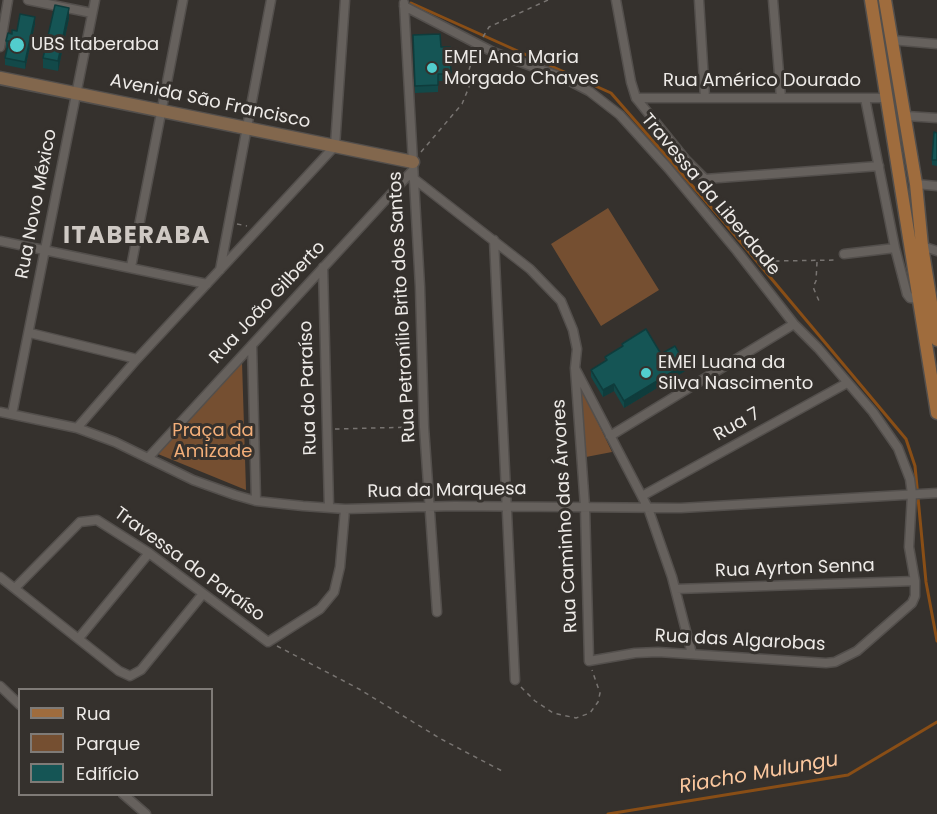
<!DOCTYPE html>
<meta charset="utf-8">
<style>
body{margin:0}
#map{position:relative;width:937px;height:814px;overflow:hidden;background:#35312d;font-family:Poppins,sans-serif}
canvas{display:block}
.legend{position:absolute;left:18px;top:688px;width:195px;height:108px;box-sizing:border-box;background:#35312d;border:2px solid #7f7b77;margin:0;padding:8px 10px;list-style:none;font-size:18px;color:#edeae7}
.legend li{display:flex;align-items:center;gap:12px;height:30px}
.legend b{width:30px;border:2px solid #7f7b77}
</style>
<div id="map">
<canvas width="937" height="814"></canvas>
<ul class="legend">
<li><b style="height:8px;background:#9f6c3d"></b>Rua</li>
<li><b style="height:16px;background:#754f31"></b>Parque</li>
<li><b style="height:16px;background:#155555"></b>Edifício</li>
</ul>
</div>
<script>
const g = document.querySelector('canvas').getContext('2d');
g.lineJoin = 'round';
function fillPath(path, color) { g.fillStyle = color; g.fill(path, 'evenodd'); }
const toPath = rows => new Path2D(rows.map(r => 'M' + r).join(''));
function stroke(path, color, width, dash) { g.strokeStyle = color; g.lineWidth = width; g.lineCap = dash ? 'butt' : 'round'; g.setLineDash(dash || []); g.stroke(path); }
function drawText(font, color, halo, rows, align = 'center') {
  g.font = font + ' Poppins,sans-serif'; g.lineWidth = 6; g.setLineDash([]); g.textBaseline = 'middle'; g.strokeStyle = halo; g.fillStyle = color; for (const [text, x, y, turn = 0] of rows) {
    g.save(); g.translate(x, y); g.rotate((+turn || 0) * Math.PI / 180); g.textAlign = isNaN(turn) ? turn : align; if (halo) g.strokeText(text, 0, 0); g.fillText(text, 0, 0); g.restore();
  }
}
const green = toPath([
 [608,208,659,290,601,326,551,244],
 [242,362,246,490,158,454],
 [580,385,612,452,586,457]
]);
const stream = toPath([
 [411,3,611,93,723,221,906,439,915,466,926,582,937,641],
 [608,814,848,775,937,722]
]);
const path = toPath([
 [483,37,489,27,548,0],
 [421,152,462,104,469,87,468,73,475,51],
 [237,224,247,226],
 [775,261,837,260],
 [817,262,816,281,813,287,819,301],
 [335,429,414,427],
 [277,646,359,689,441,739,502,771],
 [521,687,535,701,553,713,576,718,590,713,598,702,600,693,592,670]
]);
const street = toPath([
 [28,0,92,13],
 [616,0,631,82,636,98,686,160,705,179,879,166],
 [699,0,705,98],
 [773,0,781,98],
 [404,3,420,287,424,427,437,612],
 [404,6,493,52,564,78,589,91,620,115,668,168,737,251,794,324,818,348,873,412,898,448,910,479,912,494,909,547,915,581,915,596,912,603,857,651,835,662,826,663,658,652,635,653,589,661,585,507,575,368],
 [891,40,937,44],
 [0,47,8,0],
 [636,98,887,98],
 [865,98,895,248,907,294,910,298,919,299],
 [906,116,937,118],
 [413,178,530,269,561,301,573,330,577,349,575,368,648,508,672,577,692,654],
 [916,184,937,186],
 [494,240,515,680],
 [0,241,207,284],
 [922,246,937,251],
 [844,254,895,248],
 [131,267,183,0],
 [323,267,329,507],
 [220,270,271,0],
 [30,333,137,359],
 [252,345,256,501],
 [0,412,77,428,115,442,193,480,235,495,256,501,303,506,345,509,454,506,681,508,937,493],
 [12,414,95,0],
 [77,428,137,359,335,146,345,0],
 [610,436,794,324],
 [148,458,413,170],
 [642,496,847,383],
 [0,577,119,671,130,676,141,670,202,595],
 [15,588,80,522,97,520,149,553,268,642,320,609,334,592,340,567,345,509],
 [676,589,915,581],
 [79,638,149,553],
 [0,686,20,705],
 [123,794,146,814]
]);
const secondary = toPath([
 [0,78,413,162]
]);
const primary = toPath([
 [871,0,937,413],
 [885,0,916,184,922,246,937,340]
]);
const wall = toPath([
 [69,18,58,71,43,68,43,58],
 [35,24,25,69,5,65,5,58,7,48,6,48,6,41,12,34],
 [413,35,441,47,450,47,451,81,438,81,438,92,415,93],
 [937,133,937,166,932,165,932,160],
 [622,344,661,354,685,371,624,408,614,391,603,397,591,377,591,370,605,361,605,357,622,347]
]);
const shadedWall = toPath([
 [69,8,69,18,58,71,58,61],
 [35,17,35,24,25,69,25,62],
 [685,364,685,371,624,408,624,401],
 [614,384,614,391,603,397,603,390]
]);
const building = toPath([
 [55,5,69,8,58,61,43,58,55,5],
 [20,14,35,17,25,62,5,58,9,41,6,41,8,33,12,34,12,30,17,31,20,14],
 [440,34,441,47,450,47,451,74,438,74,438,85,415,86,413,35,440,34],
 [934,132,937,133,937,160,932,160,934,132],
 [646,329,661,354,675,346,685,364,624,401,614,384,603,390,591,370,607,360,605,357,623,346,622,344,646,329]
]);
const markers = [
 [17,45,8,"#52cdcd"],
 [432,68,6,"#52cdcd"],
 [646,373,6,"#52cdcd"]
];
const poiNames = [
 ["UBS Itaberaba",31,45],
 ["EMEI Ana Maria",444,58],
 ["Morgado Chaves",444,79],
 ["EMEI Luana da",658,363],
 ["Silva Nascimento",658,384]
];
const streetNames = [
 ["Rua Américo Dourado",762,81],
 ["Avenida São Francisco",210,102,12],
 ["Travessa da Liberdade",710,195,50],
 ["Rua Novo México",37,204,-79],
 ["Rua João Gilberto",268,303,-47],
 ["Rua Petronílio Brito dos Santos",403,307,-93],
 ["Rua do Paraíso",309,388,-92],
 ["Rua 7",737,425,-29],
 ["Rua da Marquesa",447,491,-1],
 ["Rua Caminho das Árvores",566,516,-93],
 ["Travessa do Paraíso",189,565,36],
 ["Rua Ayrton Senna",795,569,-2],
 ["Rua das Algarobas",740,641,3]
];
const parkNames = [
 ["Praça da",213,431],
 ["Amizade",213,452]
];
const waterNames = [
 ["Riacho Mulungu",759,774,-10]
];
const districtNames = [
 ["ITABERABA",137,237]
];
fillPath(green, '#754f31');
stroke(stream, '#894e16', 3);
stroke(street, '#534f4c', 11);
stroke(secondary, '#534f4c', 15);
stroke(primary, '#534f4c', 15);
stroke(path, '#787471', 1.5, [4.5, 4.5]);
stroke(street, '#66615d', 8);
stroke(secondary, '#82674d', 12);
stroke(primary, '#9f6c3d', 12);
fillPath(wall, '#124949');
fillPath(shadedWall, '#0f3c3c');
fillPath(building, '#155555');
stroke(building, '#0f3c3c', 1.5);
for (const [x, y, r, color] of markers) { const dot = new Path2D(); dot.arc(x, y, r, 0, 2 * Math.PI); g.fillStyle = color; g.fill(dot); stroke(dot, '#35312d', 2); }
drawText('18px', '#edeae7', '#35312d', poiNames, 'left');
drawText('18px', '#edeae7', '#35312d', streetNames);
drawText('18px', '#f4af79', '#35312d', parkNames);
drawText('italic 20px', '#fbc79e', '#35312d', waterNames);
g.letterSpacing = '1.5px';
drawText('bold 24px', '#cfc9c4', '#35312d', districtNames);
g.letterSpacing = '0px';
</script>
